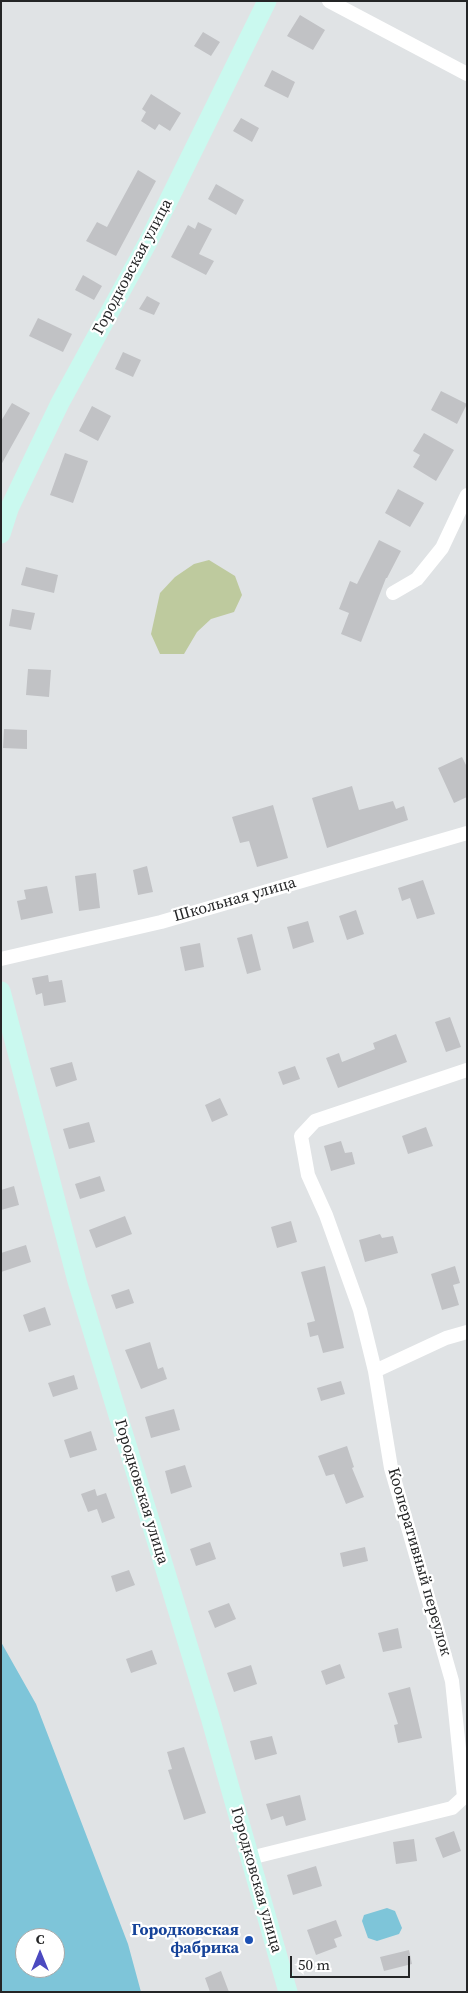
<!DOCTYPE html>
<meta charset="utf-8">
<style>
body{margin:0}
#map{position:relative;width:468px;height:1993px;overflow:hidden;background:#e0e3e5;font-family:"Source Serif 4",serif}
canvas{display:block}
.frame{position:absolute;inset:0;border:2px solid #242526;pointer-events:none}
.north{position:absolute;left:15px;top:1928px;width:50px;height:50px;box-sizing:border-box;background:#fff;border:1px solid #a7a8a8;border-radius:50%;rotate:0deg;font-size:14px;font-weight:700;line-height:20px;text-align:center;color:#242526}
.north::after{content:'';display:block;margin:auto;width:18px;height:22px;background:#4c4ac0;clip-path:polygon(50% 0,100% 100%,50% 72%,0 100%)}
.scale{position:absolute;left:290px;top:1956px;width:120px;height:22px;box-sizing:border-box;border:2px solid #242526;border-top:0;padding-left:6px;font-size:15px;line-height:18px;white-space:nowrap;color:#242526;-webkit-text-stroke:4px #fff;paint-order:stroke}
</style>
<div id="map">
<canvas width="468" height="1993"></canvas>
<div class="frame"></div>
<div class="north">С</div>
<div class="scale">50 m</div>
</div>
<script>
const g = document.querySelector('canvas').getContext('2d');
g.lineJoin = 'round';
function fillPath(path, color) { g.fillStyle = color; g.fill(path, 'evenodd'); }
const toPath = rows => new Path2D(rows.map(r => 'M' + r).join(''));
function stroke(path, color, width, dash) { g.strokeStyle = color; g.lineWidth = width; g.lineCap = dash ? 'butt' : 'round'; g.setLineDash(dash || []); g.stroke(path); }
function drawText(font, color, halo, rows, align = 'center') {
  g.font = font + ' "Source Serif 4",serif'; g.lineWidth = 4.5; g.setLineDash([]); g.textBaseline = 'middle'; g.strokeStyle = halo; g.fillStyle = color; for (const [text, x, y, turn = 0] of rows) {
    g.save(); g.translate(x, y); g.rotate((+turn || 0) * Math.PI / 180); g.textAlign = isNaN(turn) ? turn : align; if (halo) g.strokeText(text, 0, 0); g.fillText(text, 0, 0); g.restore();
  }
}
const green = toPath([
 [209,560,235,576,242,595,234,612,211,619,197,632,184,654,160,654,151,634,160,593,175,577,194,564]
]);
const water = toPath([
 [1,1642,36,1704,128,1944,141,1992,1,1992],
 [25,1938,55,1938,55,1968,25,1968],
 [387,1908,395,1911,402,1928,399,1934,377,1941,368,1938,362,1921,364,1915]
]);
const building = toPath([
 [300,15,325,30,313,50,287,36],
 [203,32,220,42,211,56,194,46],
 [272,70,295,82,288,98,264,86],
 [151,94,181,113,170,131,159,124,155,130,141,121,146,112,142,109],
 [241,118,259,128,252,142,233,131],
 [138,170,156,181,116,256,86,241,97,222,107,227],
 [216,184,244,200,236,215,208,199],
 [198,222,212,229,199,254,214,261,206,275,171,257,188,225,195,229],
 [83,275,102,286,94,300,75,290],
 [147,296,160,303,154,315,139,309],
 [38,318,72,334,63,352,29,336],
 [123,352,141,360,133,377,115,369],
 [441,391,467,404,457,424,431,410],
 [12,403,30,413,1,465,1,421],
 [92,406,111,416,98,441,79,431],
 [424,433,454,450,436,481,413,467,420,455,413,451],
 [65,453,88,461,73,503,50,495],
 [398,489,424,503,410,527,385,513],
 [379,540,401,551,387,578,386,578,361,642,341,634,349,613,339,609,350,581,357,584],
 [26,567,58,575,54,593,21,585],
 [12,609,35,613,31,630,9,626],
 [28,669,51,670,49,697,26,695],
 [4,729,27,730,27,749,3,748],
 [462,757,467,767,467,797,454,803,438,768],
 [352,786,359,810,393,801,396,809,404,806,408,820,327,848,312,798],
 [273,805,288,858,257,867,249,841,240,843,232,817],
 [147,866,153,892,138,895,133,870],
 [96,873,100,908,79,911,75,876],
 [423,880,435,914,417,919,410,898,402,901,398,888],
 [47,886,53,913,21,920,17,901,26,899,24,890],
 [356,910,364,934,347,940,339,916],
 [308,921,314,942,293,949,287,927],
 [252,934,261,970,247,974,237,938],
 [200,943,204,967,185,971,180,947],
 [48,975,49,982,62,980,66,1002,44,1006,42,993,36,995,32,978],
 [450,1017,461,1047,446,1052,435,1022],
 [396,1034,407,1062,338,1088,326,1058,339,1053,342,1062,375,1049,373,1043],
 [72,1062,77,1080,56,1087,50,1068],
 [295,1066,300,1079,283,1085,278,1072],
 [220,1098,228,1115,212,1122,205,1105],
 [89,1122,95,1142,69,1149,63,1129],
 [426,1127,433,1146,408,1154,402,1136],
 [341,1141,345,1153,352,1152,355,1164,331,1171,324,1146],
 [100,1176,105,1191,80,1199,75,1184],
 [14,1186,19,1205,1,1210,1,1190],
 [125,1216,132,1234,96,1248,89,1230],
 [291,1221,297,1242,277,1248,271,1227],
 [380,1234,382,1238,393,1236,398,1253,365,1262,359,1240],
 [26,1245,31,1262,1,1272,1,1253],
 [325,1266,344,1348,323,1353,318,1335,310,1337,307,1323,315,1321,301,1272],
 [455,1266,460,1283,453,1285,459,1305,442,1310,431,1274],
 [129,1289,134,1303,116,1309,111,1295],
 [45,1307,51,1325,29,1332,23,1315],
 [150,1342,158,1369,163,1367,167,1379,141,1389,125,1350],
 [74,1375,78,1389,53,1397,48,1383],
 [341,1381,345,1394,321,1401,317,1388],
 [174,1409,180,1430,151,1438,145,1417],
 [91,1431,97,1450,70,1458,64,1440],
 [347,1446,354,1467,352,1468,364,1497,346,1504,334,1474,326,1476,318,1456],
 [185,1465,192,1487,171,1494,165,1471],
 [95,1489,97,1496,106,1493,115,1518,102,1523,97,1509,88,1512,81,1494],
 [210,1542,216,1559,196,1566,190,1549],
 [365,1547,368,1561,343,1567,340,1553],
 [129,1570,135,1585,116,1592,111,1576],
 [229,1603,236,1619,215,1628,208,1611],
 [398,1628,402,1648,383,1652,378,1633],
 [152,1650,157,1664,131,1673,126,1659],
 [340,1664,345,1678,326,1685,321,1671],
 [251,1665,257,1684,234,1692,227,1673],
 [410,1687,422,1738,398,1743,394,1725,398,1724,388,1693],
 [272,1736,277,1754,255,1760,250,1741],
 [184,1747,206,1813,184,1820,168,1770,172,1769,167,1752],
 [300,1795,306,1820,286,1826,283,1816,271,1820,266,1804],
 [454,1831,461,1851,443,1858,435,1838],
 [414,1839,417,1861,396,1864,393,1842],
 [316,1866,322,1886,293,1895,287,1875],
 [336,1920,342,1936,334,1939,337,1947,316,1955,307,1930],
 [409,1950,412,1964,384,1971,380,1957],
 [221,1971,229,1992,210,1992,205,1978]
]);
const minor = toPath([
 [329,1,467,74],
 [393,593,417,579,442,548,467,495],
 [1,959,161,922,467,833],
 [375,1371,446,1338,467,1332],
 [250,1858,452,1808,464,1797,452,1681,391,1468,375,1371,360,1310,326,1215,308,1175,301,1136,315,1121,467,1070]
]);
const secondary = toPath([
 [1,534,9,509,60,403,148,242,267,1],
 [1,991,77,1281,210,1717,288,1992]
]);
const markers = [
 [249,1940,5,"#1a4fb4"]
];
const streetNames = [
 ["Городковская улица",133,267,-62],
 ["Школьная улица",235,900,-16],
 ["Городковская улица",141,1492,73],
 ["Кооперативный переулок",419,1562,74],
 ["Городковская улица",256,1880,74]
];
const transitNames = [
 ["Городковская",239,1931],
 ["фабрика",239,1949]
];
fillPath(green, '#beca9e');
fillPath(water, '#7ec5d9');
fillPath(building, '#c1c2c5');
stroke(minor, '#fff', 14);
stroke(secondary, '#caf9ef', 19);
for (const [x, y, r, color] of markers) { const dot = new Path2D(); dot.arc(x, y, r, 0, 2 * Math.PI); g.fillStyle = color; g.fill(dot); stroke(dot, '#fff', 2); }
drawText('16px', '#242526', '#fff', streetNames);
drawText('bold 16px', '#164399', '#fff', transitNames, 'right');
</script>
